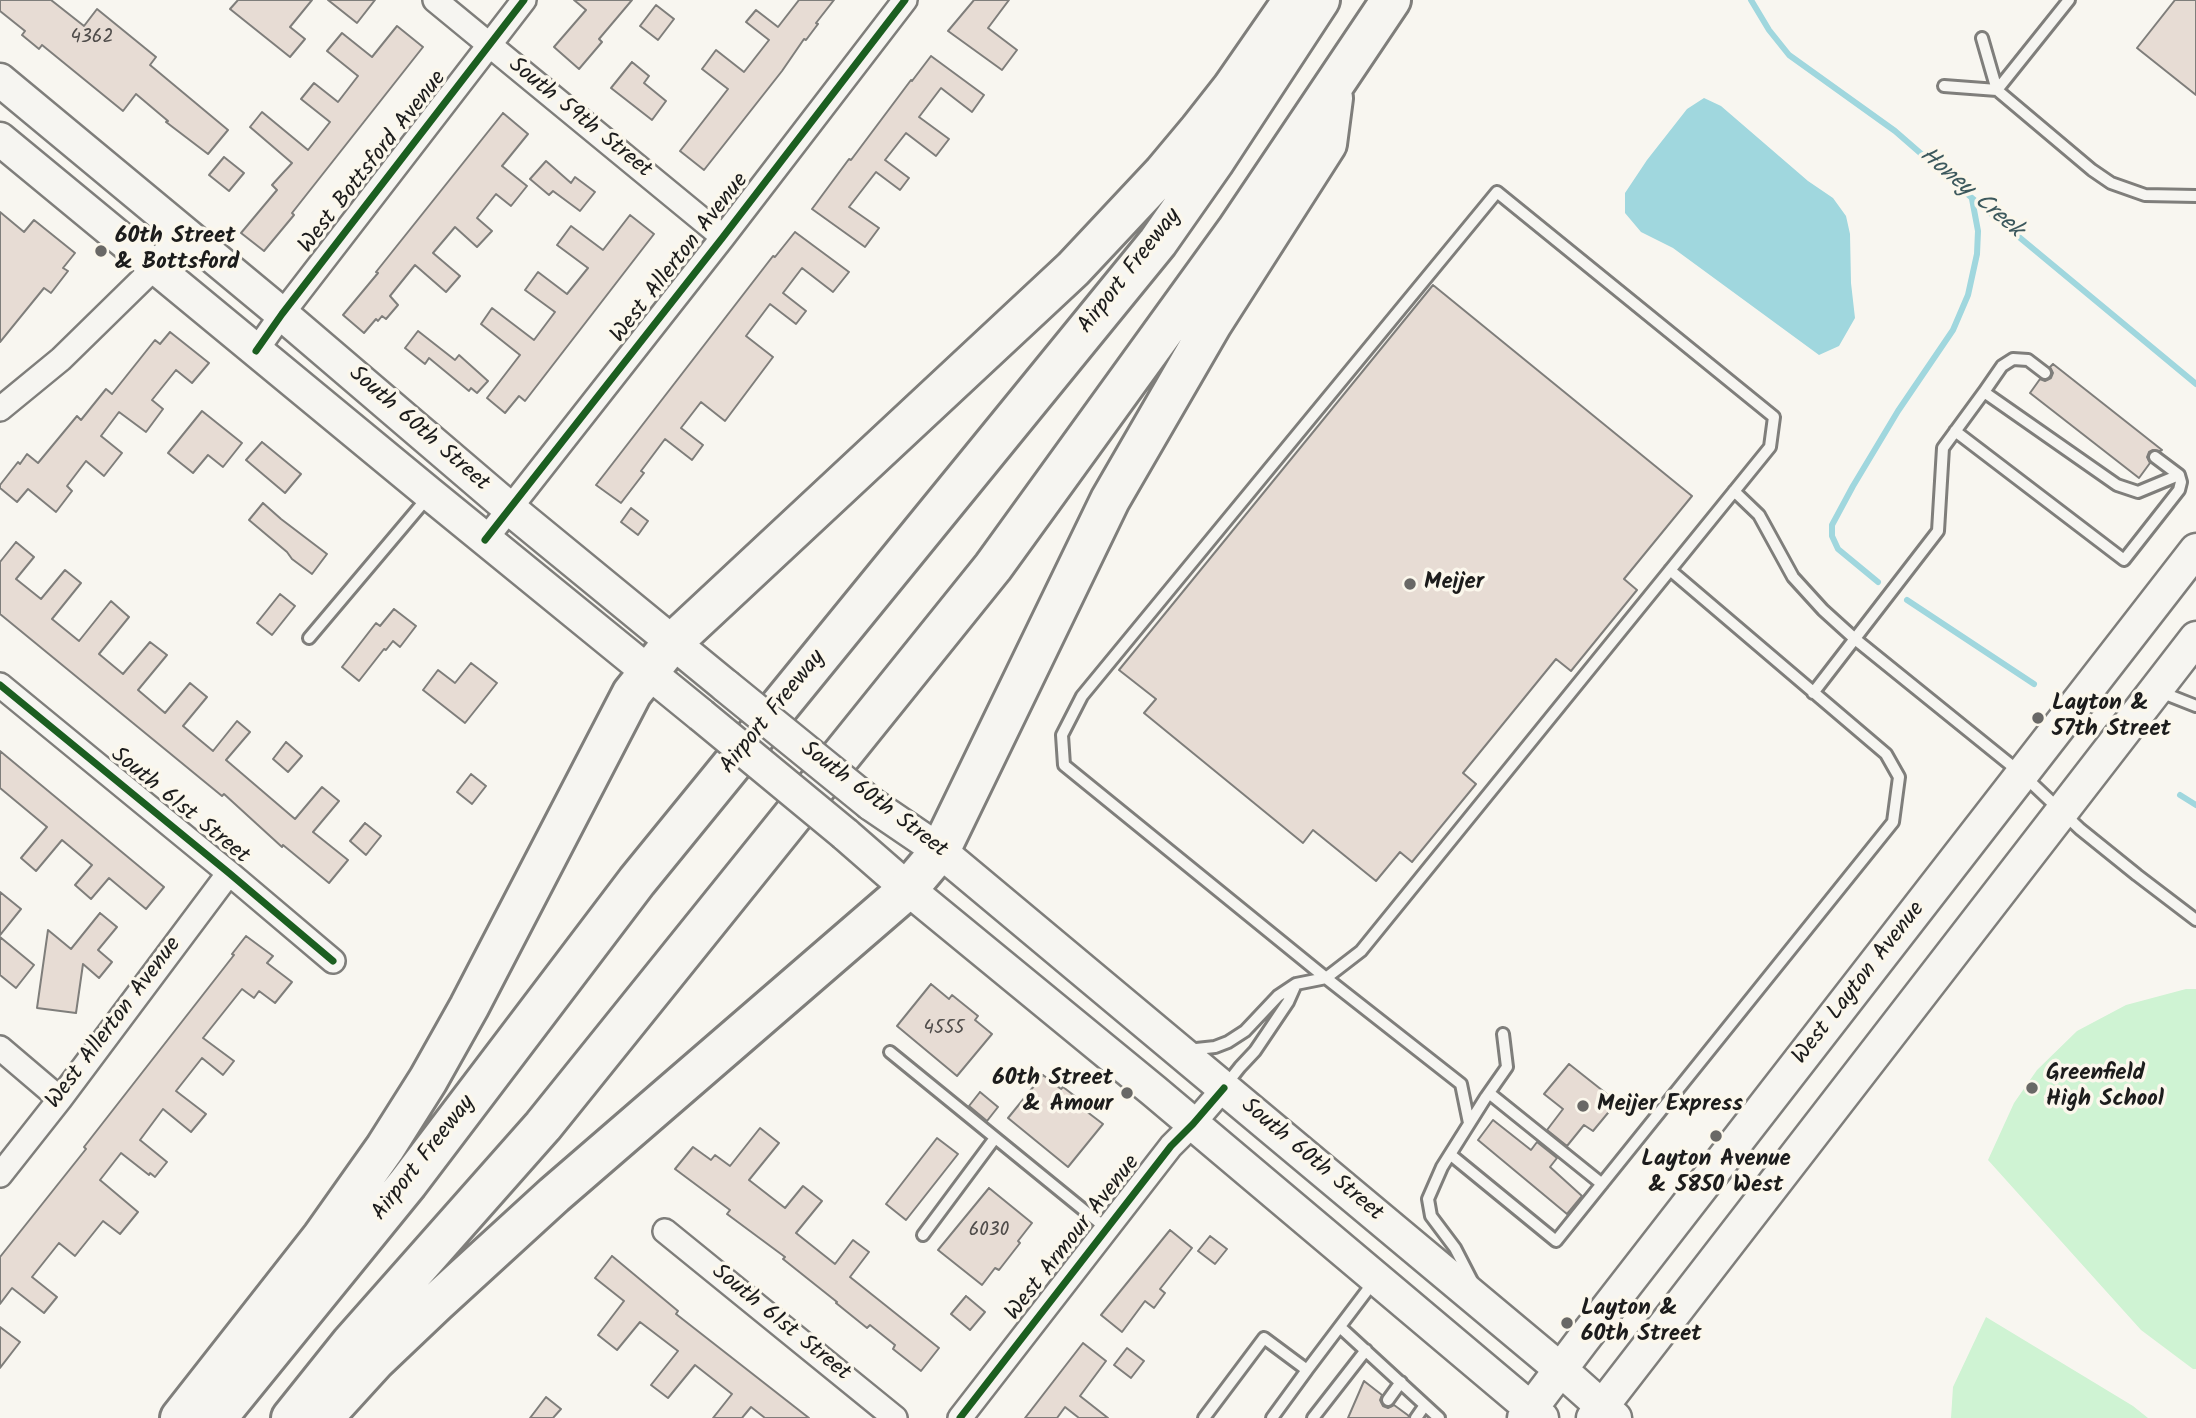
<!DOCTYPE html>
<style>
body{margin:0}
canvas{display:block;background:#f8f6f0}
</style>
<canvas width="2196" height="1418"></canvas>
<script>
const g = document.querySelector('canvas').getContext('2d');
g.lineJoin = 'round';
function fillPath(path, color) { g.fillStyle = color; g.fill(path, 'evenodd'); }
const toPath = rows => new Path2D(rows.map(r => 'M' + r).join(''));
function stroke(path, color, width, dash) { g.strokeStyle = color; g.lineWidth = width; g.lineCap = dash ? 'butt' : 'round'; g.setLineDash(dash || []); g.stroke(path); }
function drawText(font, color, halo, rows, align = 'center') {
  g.font = font + ' Kalam,sans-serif'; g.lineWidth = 7; g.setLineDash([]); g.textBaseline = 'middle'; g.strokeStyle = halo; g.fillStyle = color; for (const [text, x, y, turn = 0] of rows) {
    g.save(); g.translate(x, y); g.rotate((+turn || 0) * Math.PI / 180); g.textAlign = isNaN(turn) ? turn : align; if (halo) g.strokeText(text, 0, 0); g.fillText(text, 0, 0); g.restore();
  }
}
const green = toPath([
 [2186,989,2196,989,2196,1369,2193,1369,2141,1330,1988,1160,2014,1103,2037,1070,2077,1031,2126,1005],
 [1986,1317,2133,1406,2148,1418,1951,1418,1953,1387]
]);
const water = toPath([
 [1704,98,1721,106,1808,181,1833,198,1846,216,1850,234,1851,283,1855,318,1839,346,1819,355,1673,248,1641,232,1625,213,1625,193,1647,160,1687,109]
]);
const stream = toPath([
 [1751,0,1769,30,1789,55,1895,131,1972,198,2196,384],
 [1878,582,1838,549,1832,536,1832,525,1853,486,1898,411,1953,330,1968,295,1977,254,1978,231,1972,199],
 [1907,600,2034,684],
 [2180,795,2196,805]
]);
const building = toPath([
 [0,0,51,0,84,26,97,9,156,57,150,65,228,130,208,154,166,122,168,121,136,94,123,111,42,45,39,49,22,35,25,31,0,11,0,0],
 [238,0,312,0,290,27,305,39,290,57,230,9,238,0],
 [328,0,375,0,357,23,328,0],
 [574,0,632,0,599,39,602,42,579,69,554,47,586,10,574,0],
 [799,0,834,0,816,23,818,24,806,40,804,39,782,71,704,170,680,151,728,89,702,69,716,50,744,72,769,40,746,22,756,10,778,27,799,0],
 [974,0,1009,0,988,28,1017,50,1002,70,948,31,974,0],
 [2175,0,2196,0,2196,95,2137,48,2175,0],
 [656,5,674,19,658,40,640,26,656,5],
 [397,26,423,47,292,213,294,215,264,251,241,233,277,190,272,185,292,163,250,127,262,112,308,150,330,122,301,99,314,83,338,102,358,76,327,51,342,33,372,57,397,26],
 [931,56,984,95,972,112,941,88,919,117,949,139,936,156,906,133,885,160,909,178,900,190,876,172,849,207,879,228,865,247,812,209,849,159,851,160,911,80,912,81,931,56],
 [632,62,649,76,644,83,666,101,652,120,611,88,632,62],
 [503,113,528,134,502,166,527,186,511,206,496,194,477,218,492,231,477,247,455,227,433,253,460,276,446,292,415,265,390,296,398,305,386,319,382,316,378,321,376,319,364,333,343,315,378,273,376,272,503,113],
 [224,157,244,173,229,191,209,175,224,157],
 [546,161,571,183,575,177,595,192,580,211,553,191,549,195,530,179,546,161],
 [0,212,24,232,34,220,75,253,63,268,68,271,51,293,44,288,0,342,0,212],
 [630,215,654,234,525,401,519,396,505,413,487,398,520,355,481,324,492,308,534,340,555,312,525,290,538,272,567,294,588,268,557,245,571,226,603,250,630,215],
 [795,232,849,272,833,292,802,268,783,293,806,311,796,324,770,304,746,336,773,357,725,421,701,402,681,428,703,445,692,460,665,439,641,471,644,473,621,503,596,485,773,256,775,257,795,232],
 [1433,285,1692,496,1624,579,1637,590,1571,671,1556,659,1463,773,1476,784,1412,862,1400,852,1376,881,1313,830,1303,843,1144,713,1156,699,1119,670,1433,285],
 [418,331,455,360,459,355,488,381,477,393,471,388,469,391,429,358,425,364,405,348,418,331],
 [170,332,209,363,192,383,176,370,152,400,163,409,146,432,119,412,101,436,122,453,104,476,86,461,67,486,72,491,56,512,28,489,17,502,0,488,0,485,18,462,20,464,27,454,38,463,77,416,81,420,106,389,112,394,155,340,160,344,170,332],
 [2053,364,2162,450,2160,451,2153,450,2149,452,2147,457,2150,463,2139,478,2030,393,2040,379,2045,381,2051,378,2053,373,2050,367,2053,364],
 [202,411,242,443,223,467,208,455,193,473,168,453,202,411],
 [262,442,301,474,285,493,246,460,262,442],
 [263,503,281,519,327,554,312,574,292,559,287,552,249,520,263,503],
 [631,508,648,521,638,535,621,522,631,508],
 [16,542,34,557,16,579,41,599,65,570,81,583,52,619,79,641,111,601,129,617,99,654,123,674,150,642,167,655,138,690,165,713,190,683,207,697,183,726,213,751,237,721,250,732,226,760,295,819,322,787,339,801,313,832,348,860,329,883,283,845,282,847,224,794,222,796,0,614,0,562,16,542],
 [280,594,295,606,272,635,257,623,280,594],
 [394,609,416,626,400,647,393,641,386,650,384,649,359,681,342,667,376,623,380,626,394,609],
 [471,663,497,683,465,723,423,690,438,670,455,683,471,663],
 [286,742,302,756,288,772,273,759,286,742],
 [0,751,164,887,146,909,109,878,91,899,75,885,92,865,62,840,36,871,21,858,47,827,0,788,0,751],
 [471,774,486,786,472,804,457,792,471,774],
 [365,823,381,836,366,855,350,841,365,823],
 [0,892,21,909,0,935,0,892],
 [100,913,117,927,98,950,112,962,99,978,83,964,76,1013,37,1008,48,930,71,949,100,913],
 [246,936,273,956,267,963,292,982,275,1003,259,991,254,998,242,989,203,1038,234,1061,223,1075,202,1058,176,1091,206,1114,191,1132,163,1109,140,1140,167,1162,155,1177,150,1173,149,1175,121,1153,100,1180,138,1212,120,1234,103,1221,75,1256,59,1243,32,1277,57,1297,44,1313,12,1288,0,1304,0,1257,86,1149,84,1147,234,955,232,954,246,936],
 [0,937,34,965,16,988,0,975,0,937],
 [931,984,949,999,952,995,978,1016,975,1020,992,1034,957,1076,897,1026,931,984],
 [1569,1064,1617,1102,1593,1131,1584,1125,1567,1146,1547,1130,1563,1109,1544,1094,1569,1064],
 [1043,1075,1061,1089,1063,1087,1089,1107,1086,1111,1103,1124,1068,1167,1008,1118,1043,1075],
 [980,1092,998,1107,987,1121,969,1106,980,1092],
 [1493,1120,1531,1150,1537,1142,1557,1158,1550,1167,1582,1196,1567,1214,1478,1140,1493,1120],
 [760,1128,779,1143,749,1180,785,1208,803,1186,822,1201,796,1233,835,1264,853,1240,869,1252,850,1277,939,1348,921,1371,893,1349,895,1345,870,1325,867,1328,836,1303,837,1302,783,1259,785,1257,727,1214,730,1210,675,1169,693,1147,711,1160,715,1155,730,1166,760,1128],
 [937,1138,958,1154,906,1220,886,1204,937,1138],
 [989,1188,1032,1223,1018,1241,1020,1243,999,1270,995,1268,982,1285,938,1250,989,1188],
 [1170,1230,1192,1248,1160,1289,1165,1293,1154,1308,1145,1301,1122,1332,1101,1315,1170,1230],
 [1210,1236,1227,1249,1215,1264,1198,1251,1210,1236],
 [612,1256,678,1311,676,1314,809,1418,765,1418,751,1407,742,1418,713,1418,732,1394,695,1365,668,1398,651,1385,678,1351,640,1322,617,1350,598,1335,624,1301,595,1278,612,1256],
 [966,1296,985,1312,970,1330,951,1314,966,1296],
 [0,1327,20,1342,0,1368,0,1327],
 [1083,1343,1106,1361,1080,1396,1108,1418,1079,1418,1065,1407,1057,1418,1025,1418,1083,1343],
 [1127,1348,1144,1361,1131,1378,1114,1365,1127,1348],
 [1364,1381,1382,1395,1380,1400,1383,1406,1388,1408,1394,1405,1409,1416,1408,1418,1348,1418,1364,1381],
 [546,1397,561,1409,553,1418,530,1418,546,1397]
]);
const lane = toPath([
 [1982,38,1997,90],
 [1944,86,1997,90,2092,170,2111,183,2145,195,2196,196],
 [1997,90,2069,0],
 [1984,392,2002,366,2013,359,2028,360,2045,373],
 [1955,431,2124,560,2179,490,2181,482,2179,475,2155,457],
 [1734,491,1759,515,1793,577,1823,610,1855,639,2022,774,2080,829,2137,875,2196,920],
 [309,638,428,497],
 [2158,691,2196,706],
 [1813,693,1938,531,1943,448,1984,392,2117,485,2138,492,2179,475],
 [1296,984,1326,978,1361,951,1770,447,1774,417,1497,192,1082,696,1062,735,1064,765,1326,978,1461,1084,1469,1123],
 [1187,1050,1215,1047,1228,1042,1245,1031,1278,996,1296,984,1288,1002,1255,1051,1240,1067,1225,1086],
 [890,1052,1107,1229],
 [1489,1093,1602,1184],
 [1451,1155,1556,1241,1893,822,1899,777,1886,754,1670,570],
 [923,1235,995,1138],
 [1472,1281,1455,1248,1431,1216,1428,1199,1442,1167,1486,1097,1507,1067,1503,1034],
 [1340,1327,1439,1418],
 [1388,1400,1401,1382],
 [1204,1418,1264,1338,1307,1370,1375,1280],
 [1272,1418,1307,1370],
 [1313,1418,1366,1350],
 [1416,1418,1425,1405]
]);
const street = toPath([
 [435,0,723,237],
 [256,351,282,314,524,0],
 [0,409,61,359,155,267,180,229],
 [485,540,723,237,905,0],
 [0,685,229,873,333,961],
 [0,1048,60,1099],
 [0,1175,60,1099,229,873],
 [665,1231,895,1418],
 [960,1418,1171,1146,1193,1124,1224,1088]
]);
const secondary = toPath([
 [0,80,282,314,509,508,726,686],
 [0,139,430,494,701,715],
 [871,804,940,851,1560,1369,1615,1418],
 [845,834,908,889,1154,1091,1542,1418],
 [1524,1418,1582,1341,2196,550],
 [1593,1418,2196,638]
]);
const highway = toPath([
 [180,1418,322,1237,385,1148,428,1080,469,1007,632,693,672,643,1073,269,1163,173,1199,130,1232,88,1293,0],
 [217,1418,408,1183,637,881,1158,242,1214,162,1320,0],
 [291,1418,351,1343,543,1126,993,567,1236,231,1391,0],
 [323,1418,376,1360,436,1303,554,1195,908,889,940,851,1110,500,1212,324,1327,144,1333,98]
]);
const secondaryBridge = toPath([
 [726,686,871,804],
 [701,715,845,834]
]);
const cycleway = toPath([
 [256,351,282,314,524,0],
 [485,540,723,237,905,0],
 [0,685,229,873,333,961],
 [960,1418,1171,1146,1193,1124,1224,1088]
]);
const markers = [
 [101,251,7,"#696866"],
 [1410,584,7,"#696866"],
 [2038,718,7,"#696866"],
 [2032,1088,7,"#696866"],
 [1127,1093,7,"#696866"],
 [1583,1106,7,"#696866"],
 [1716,1136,7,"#696866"],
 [1567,1323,7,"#696866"]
];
const numberNames = [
 ["4362",92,39],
 ["4555",944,1030],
 ["6030",989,1232]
];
const streetNames = [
 ["South 59th Street",579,119,39],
 ["West Bottsford Avenue",374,163,-52],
 ["West Allerton Avenue",681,259,-52],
 ["Airport Freeway",1131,272,-52],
 ["South 60th Street",418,430,41],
 ["Airport Freeway",774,713,-51],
 ["South 60th Street",873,801,37],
 ["South 61st Street",179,807,39],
 ["West Layton Avenue",1860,984,-52],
 ["West Allerton Avenue",115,1024,-53],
 ["Airport Freeway",425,1159,-52],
 ["South 60th Street",1311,1161,40],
 ["West Armour Avenue",1074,1239,-52],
 ["South 61st Street",780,1324,39]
];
const poiNames = [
 ["60th Street",115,238],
 ["& Bottsford",115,264],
 ["Meijer",1424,584],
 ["Layton &",2052,705],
 ["57th Street",2052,731],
 ["Greenfield",2046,1075],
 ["High School",2046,1101],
 ["60th Street",1113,1080,"right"],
 ["& Amour",1113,1106,"right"],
 ["Meijer Express",1597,1106],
 ["Layton Avenue",1716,1161,"center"],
 ["& 5850 West",1716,1187,"center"],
 ["Layton &",1581,1310],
 ["60th Street",1581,1336]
];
const waterNames = [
 ["Honey Creek",1970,194,40]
];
fillPath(green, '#cff3d3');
fillPath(water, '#a0d7de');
stroke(stream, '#a0d7de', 6);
fillPath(building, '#e7dcd4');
stroke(building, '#7f7e7b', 2);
stroke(lane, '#7f7e7b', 16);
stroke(street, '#7f7e7b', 28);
stroke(secondary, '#7f7e7b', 37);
stroke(highway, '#7f7e7b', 44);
stroke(lane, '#f6f5f1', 10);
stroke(street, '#f6f5f1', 23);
stroke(secondary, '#f6f5f1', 32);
stroke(highway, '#f6f5f1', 38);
stroke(secondaryBridge, '#7f7e7b', 37, []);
stroke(secondaryBridge, '#f6f5f1', 32);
stroke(cycleway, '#1b5e20', 7);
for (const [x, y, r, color] of markers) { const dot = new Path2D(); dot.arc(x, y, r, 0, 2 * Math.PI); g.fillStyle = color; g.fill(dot); stroke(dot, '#fbf7ec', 2.5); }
drawText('19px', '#4f4c4a', null, numberNames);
drawText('23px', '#1c1c1c', '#fbf7ec', streetNames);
drawText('bold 23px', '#1c1c1c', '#fbf7ec', poiNames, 'left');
drawText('italic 24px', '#3d595d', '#fbf7ec', waterNames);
</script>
